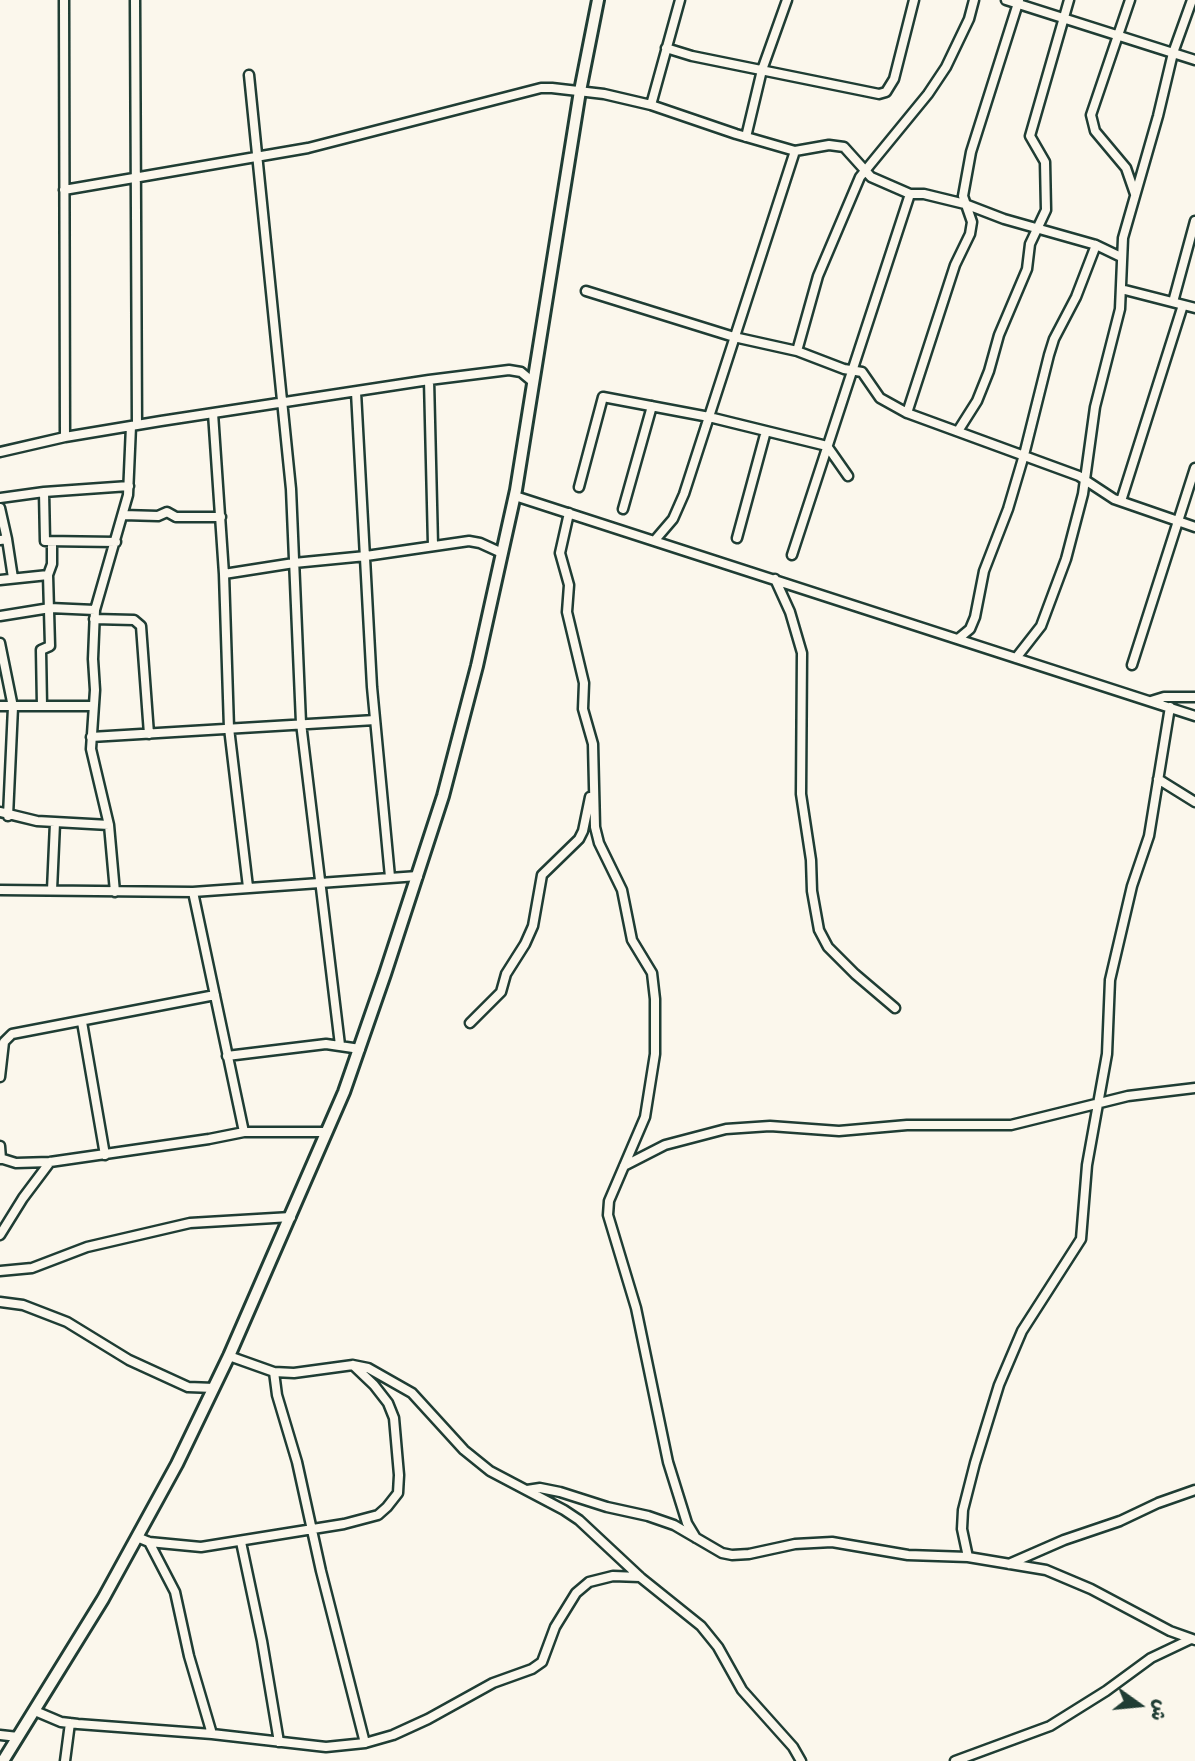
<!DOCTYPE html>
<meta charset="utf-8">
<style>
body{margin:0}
#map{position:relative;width:1195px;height:1761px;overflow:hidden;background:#fbf7ec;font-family:Pangolin,"Playpen Sans Arabic",sans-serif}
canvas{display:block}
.north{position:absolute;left:1104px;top:1670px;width:70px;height:70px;-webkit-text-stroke:5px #fbf7ec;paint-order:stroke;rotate:105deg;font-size:19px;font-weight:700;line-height:28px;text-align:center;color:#1f3d34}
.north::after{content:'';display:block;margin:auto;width:24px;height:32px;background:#1f3d34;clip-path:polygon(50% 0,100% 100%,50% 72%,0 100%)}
</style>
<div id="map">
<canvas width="1195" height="1761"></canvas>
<div class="north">ش</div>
</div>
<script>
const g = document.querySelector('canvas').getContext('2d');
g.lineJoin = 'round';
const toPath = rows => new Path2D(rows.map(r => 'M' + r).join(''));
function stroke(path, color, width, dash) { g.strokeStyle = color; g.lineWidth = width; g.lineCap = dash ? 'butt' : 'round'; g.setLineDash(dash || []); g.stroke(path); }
const minor = toPath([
 [64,0,65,437],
 [135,0,137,425],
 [1006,0,1195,60],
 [1130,0,1091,115,1095,131,1126,168,1135,194],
 [666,48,692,56,879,94,886,92,894,79,914,0],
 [249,75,291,489,301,723,340,1045],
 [651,105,680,0],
 [746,137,762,70,787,0],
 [64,190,308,148,541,88,552,88,604,94,651,105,736,134,795,151,829,145,844,147,871,177,910,194,924,194,965,204,1004,219,1096,245,1121,257],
 [1121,289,1195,308],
 [586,291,734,337,797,351,844,369,862,372,880,398,907,413,1079,476,1114,499,1195,527],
 [1173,302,1195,221],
 [797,351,818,276,860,177,928,94,946,67,969,19,974,0],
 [429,380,433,545],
 [356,392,372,687,390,877],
 [213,413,224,574,229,728,248,887],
 [907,413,955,265,970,234,972,222,963,196,971,152,1019,0],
 [958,431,977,401,989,371,999,335,1027,269,1030,244,1046,210,1045,162,1030,136,1069,0],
 [0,452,65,437,161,421,429,380,509,370,521,372,533,382],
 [579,487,603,397,709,417,827,446,848,476],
 [44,492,45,541,116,542],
 [515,496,1195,716],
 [0,498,44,492,129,486],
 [1121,501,1183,305],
 [0,508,7,539,0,540],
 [623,509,652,406],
 [569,513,560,553,569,585,567,612,584,683,583,709,593,744,595,827,599,843,622,890,632,940,652,973,655,999,655,1054,645,1117,609,1201,608,1215,636,1308,668,1462,687,1523,696,1538],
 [123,515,158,516,167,512,176,517,221,517],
 [737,538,766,431],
 [7,539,13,578],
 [655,540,673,519,684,494,795,151],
 [792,555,910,194],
 [224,574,294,563,366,556,469,541,480,543,502,553],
 [48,575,52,564,52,542],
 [775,579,790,612,802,653,801,794,811,860,812,891,819,930,828,947,855,974,895,1008],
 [0,580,48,575,50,646,41,650,42,706],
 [0,616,50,608,95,610],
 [94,619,134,620,141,626,149,734],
 [958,639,970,629,975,617,984,571,1008,509,1024,455,1049,355,1054,339,1076,297,1096,245],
 [0,643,13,707,8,816],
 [1016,658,1041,626,1066,559,1083,494,1095,407,1120,309,1123,238,1158,116,1173,53,1192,0],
 [1132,665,1195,468],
 [1151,701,1164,697,1195,697],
 [0,706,93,706],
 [91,737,375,720],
 [1158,779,1195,802],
 [0,812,37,821,109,825],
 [0,890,193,892,418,876],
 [52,890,55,823],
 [115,892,109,825,91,749,95,690,93,659,95,610,128,495,131,426],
 [193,892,244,1132],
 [82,1022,105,1155],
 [470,1023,501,992,506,974,525,944,533,926,542,875,579,839,583,831,590,797],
 [227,1056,326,1044,360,1049],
 [0,1077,4,1042,12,1034,215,995],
 [0,1146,1,1159],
 [0,1158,16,1163,50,1162,209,1139,244,1132,327,1132],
 [624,1166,665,1145,726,1129,770,1126,839,1131,907,1125,1011,1125,1128,1096,1195,1088],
 [0,1235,23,1198,50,1162],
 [0,1271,32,1268,87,1247,190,1223,291,1217],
 [0,1302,23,1305,67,1322,129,1360,188,1387,214,1388],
 [229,1356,274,1372,294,1373,353,1365,368,1368,412,1393,464,1450,490,1471,564,1510,579,1520,640,1577,701,1626,718,1647,742,1690,793,1747,801,1761],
 [274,1372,277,1395,297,1462,321,1571,365,1743],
 [527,1490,540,1488,560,1492,607,1507,648,1516,674,1525,722,1553,732,1555,749,1554,795,1544,832,1542,908,1555,968,1557,1046,1570,1091,1589,1170,1631,1195,1640],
 [137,1537,149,1542,201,1547,344,1524,378,1515,387,1507,398,1493,399,1475,394,1418,388,1403,374,1385,353,1365],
 [149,1542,175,1592,189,1656,212,1734],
 [241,1542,262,1641,279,1742],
 [968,1557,962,1529,963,1510,975,1463,999,1385,1022,1331,1081,1239,1087,1165,1107,1054,1110,980,1132,886,1149,836,1170,707],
 [1009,1564,1064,1540,1120,1521,1158,1503,1195,1490],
 [35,1711,61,1722,78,1724,212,1734,326,1747,365,1743,393,1735,428,1719,493,1683,532,1669,542,1662,555,1627,576,1593,589,1582,613,1576,640,1577],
 [0,1735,18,1737],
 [65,1761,70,1723],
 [955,1761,1050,1726,1106,1691,1151,1658,1191,1639]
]);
const tertiary = toPath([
 [3,1761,103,1599,137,1537,177,1464,229,1356,344,1092,385,974,443,796,477,666,502,553,516,490,580,91,598,0]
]);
stroke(minor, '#1f3d34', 13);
stroke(tertiary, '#1f3d34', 16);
stroke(minor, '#fbf7ec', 8);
stroke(tertiary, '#fbf7ec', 10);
</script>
